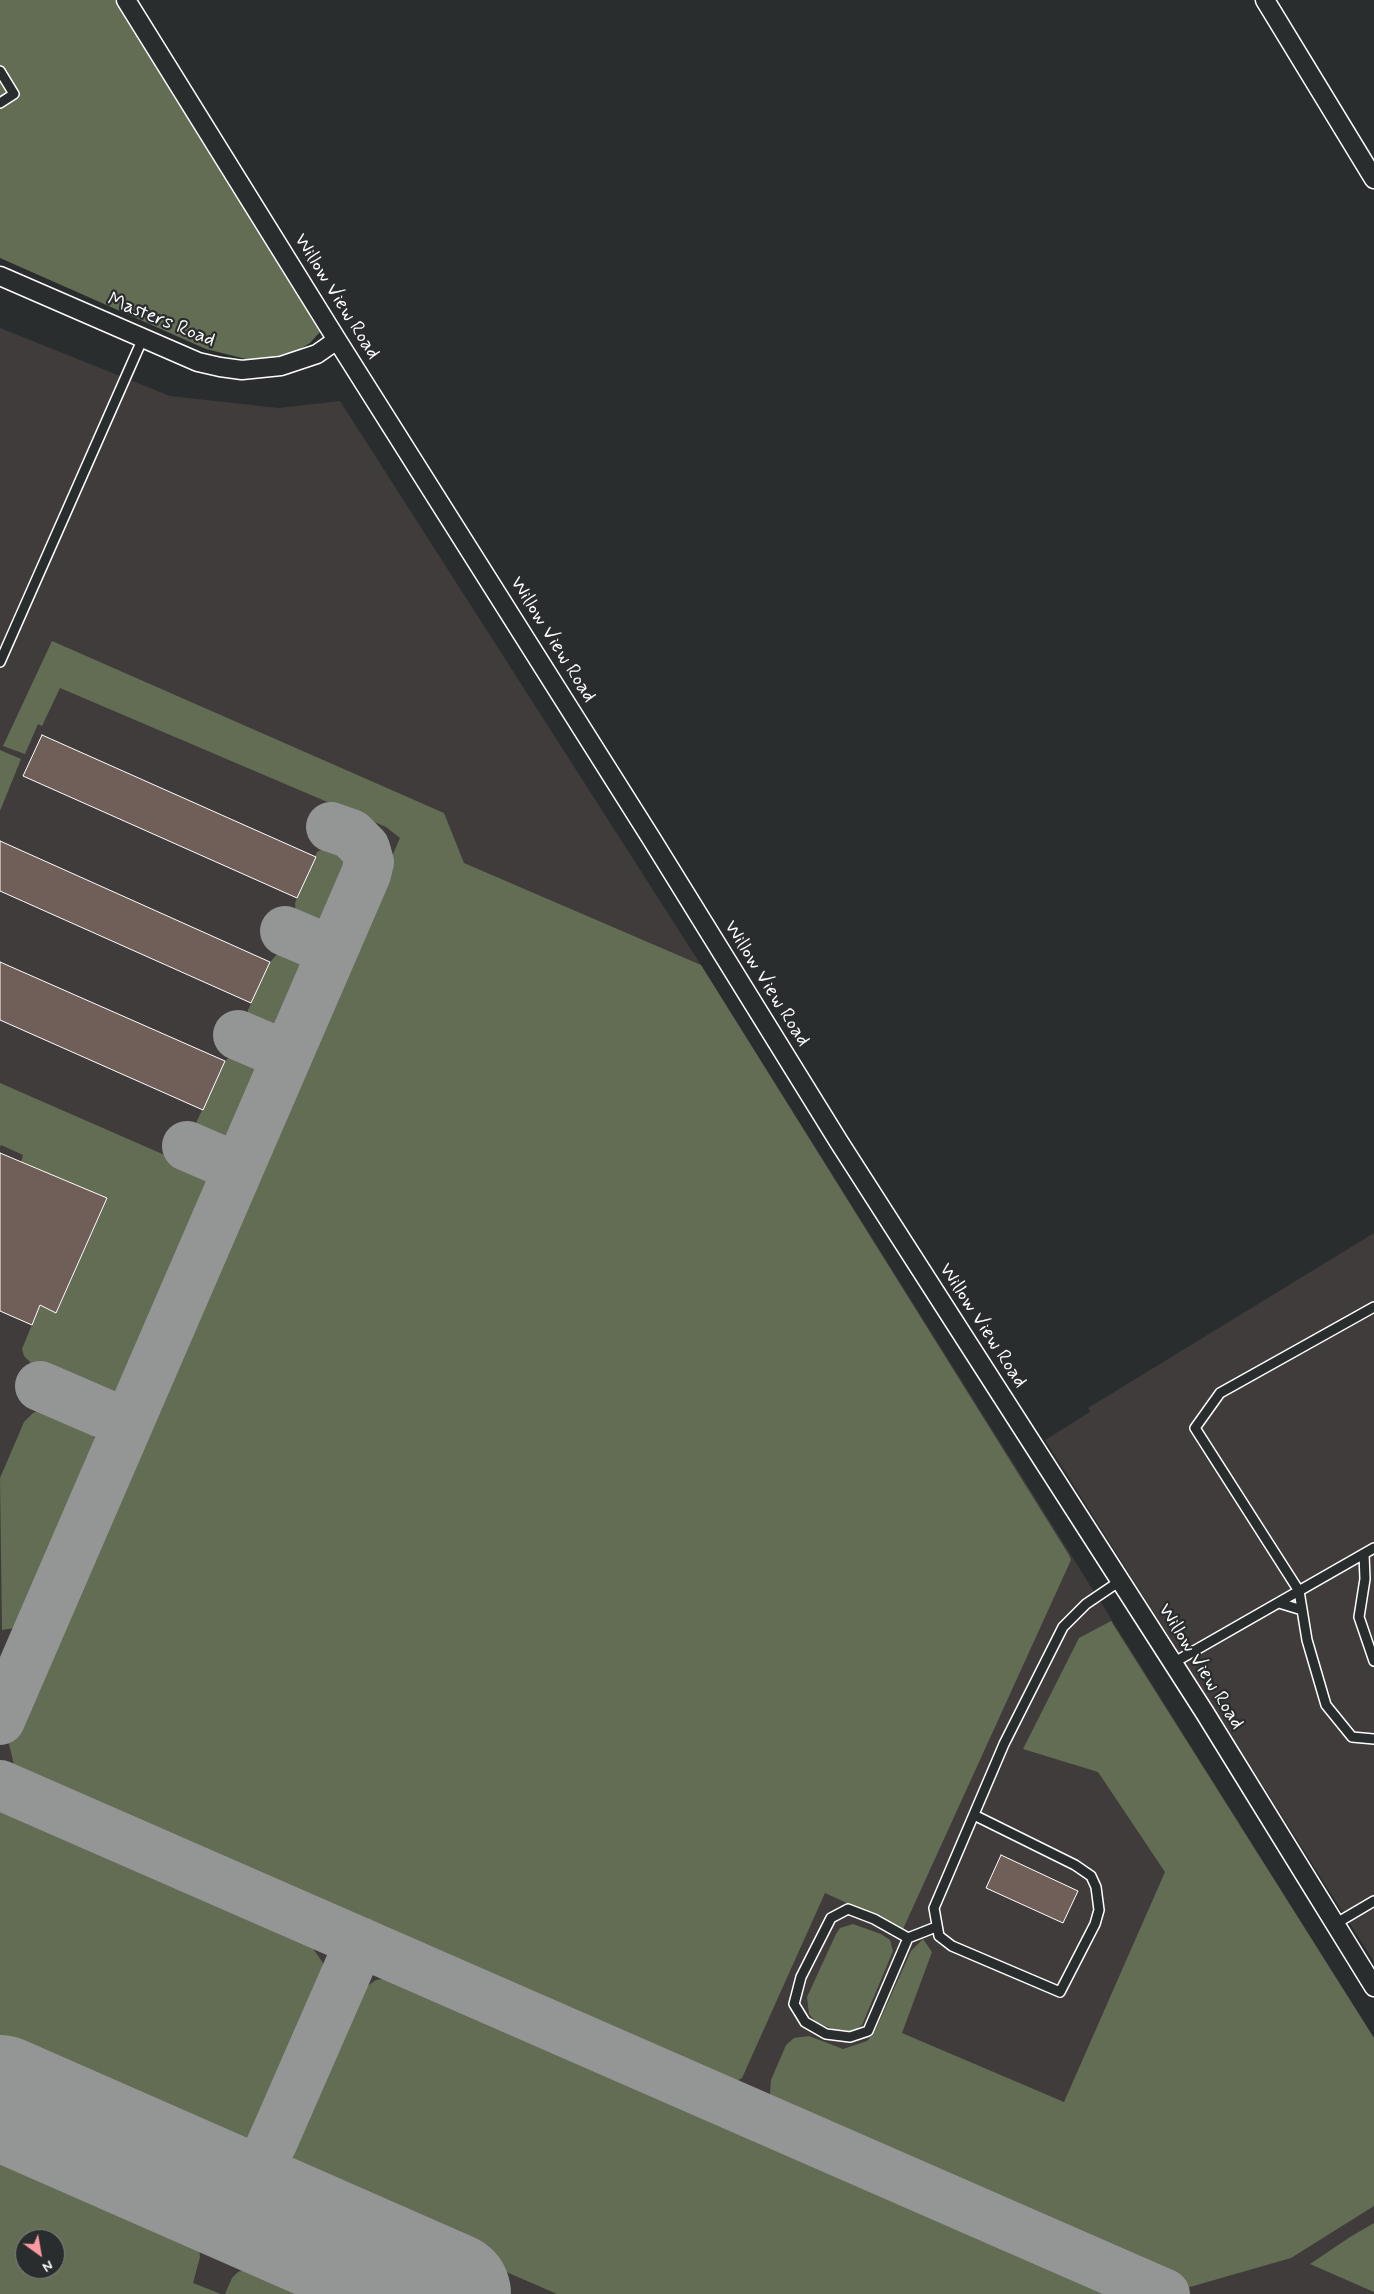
<!DOCTYPE html>
<style>
body{margin:0}
#map{position:relative;width:1374px;height:2294px;overflow:hidden;background:#2a2d2e;font-family:Mynerve,sans-serif}
canvas{display:block}
.north{position:absolute;left:15px;top:2229px;width:50px;height:50px;box-sizing:border-box;background:#2a2d2e;border:1px solid #7f8182;border-radius:50%;rotate:148deg;font-size:14px;font-weight:700;line-height:20px;text-align:center;color:#fff}
.north::after{content:'';display:block;margin:auto;width:18px;height:22px;background:#ff9aa2;clip-path:polygon(50% 0,100% 100%,50% 72%,0 100%)}
</style>
<div id="map">
<canvas width="1374" height="2294"></canvas>
<div class="north">N</div>
</div>
<script>
const g = document.querySelector('canvas').getContext('2d');
g.lineJoin = 'round';
function fillPath(path, color) { g.fillStyle = color; g.fill(path, 'evenodd'); }
const toPath = rows => new Path2D(rows.map(r => 'M' + r).join(''));
function stroke(path, color, width, dash) { g.strokeStyle = color; g.lineWidth = width; g.lineCap = dash ? 'butt' : 'round'; g.setLineDash(dash || []); g.stroke(path); }
function drawText(font, color, halo, rows, align = 'center') {
  g.font = font + ' Mynerve,sans-serif'; g.lineWidth = 4.5; g.setLineDash([]); g.textBaseline = 'middle'; g.strokeStyle = halo; g.fillStyle = color; for (const [text, x, y, turn = 0] of rows) {
    g.save(); g.translate(x, y); g.rotate((+turn || 0) * Math.PI / 180); g.textAlign = isNaN(turn) ? turn : align; if (halo) g.strokeText(text, 0, 0); g.fillText(text, 0, 0); g.restore();
  }
}
const built = toPath([
 [0,328,170,396,279,408,340,401,701,965,1374,2038,1374,2294,0,2294],
 [25,2239,55,2239,55,2269,25,2269],
 [1374,1233,1374,1962,1045,1440,1090,1412,1088,1408]
]);
const green = toPath([
 [0,0,115,0,320,332,310,343,290,355,250,360,206,349,0,258],
 [52,641,444,813,464,863,701,965,1069,1555,1071,1560,903,1929,825,1893,742,2078,736,2081,721,2082,27,1778,14,1765,9,1744,11,1736,400,838,386,827,60,688,42,726,38,724,25,754,3,746],
 [0,750,21,759,0,811],
 [328,846,344,852,350,867,328,918,315,926,296,917,295,903,317,852],
 [282,949,301,958,306,967,283,1022,275,1028,269,1029,251,1022,248,1016,248,1010,270,962],
 [232,1055,238,1055,252,1060,260,1071,234,1134,223,1142,205,1134,196,1123,225,1061],
 [0,1083,199,1170,209,1181,209,1190,124,1386,110,1395,95,1393,32,1364,24,1356,22,1349,40,1305,56,1313,107,1198,21,1162,23,1155,1,1145,0,1147],
 [40,1410,49,1410,87,1427,96,1440,97,1448,22,1621,15,1628,2,1630,0,1478,24,1422,33,1413],
 [1111,1621,1374,2038,1374,2206,1291,2258,1190,2287,781,2108,775,2104,770,2093,771,2080,786,2045,794,2038,809,2036,843,2049,867,2041,874,2033,911,1951,923,1939,932,1952,902,2033,1064,2102,1165,1872,1098,1772,1023,1749,1079,1638],
 [0,1804,302,1938,312,1947,323,1963,324,1983,259,2128,251,2136,243,2141,214,2144,0,2050],
 [853,1924,881,1934,890,1940,893,1951,862,2025,855,2030,842,2033,816,2022,809,2014,807,1997,836,1934,840,1928],
 [387,1978,405,1981,1123,2294,557,2294,311,2187,294,2164,292,2138,357,1993,376,1980],
 [0,2143,182,2222,199,2247,200,2257,193,2283,221,2294,0,2294],
 [25,2239,55,2239,55,2269,25,2269],
 [1374,2223,1374,2292,1310,2264,1350,2237],
 [274,2262,347,2294,225,2294,232,2278,238,2272,260,2263]
]);
const taxiway = toPath([
 [285,931,332,951],
 [238,1035,287,1056],
 [187,1146,238,1168],
 [40,1386,128,1424],
 [0,1720,366,874,369,862,365,848,351,834,331,827],
 [0,1785,1165,2294],
 [245,2205,360,1942]
]);
const runway = toPath([
 [0,2097,449,2294]
]);
const building = toPath([
 [42,735,316,857,297,898,23,776,42,735],
 [0,841,270,962,251,1003,0,891,0,841],
 [0,962,225,1061,203,1110,0,1020,0,962],
 [0,1153,107,1198,56,1313,40,1305,32,1325,0,1311,0,1153],
 [1001,1855,1078,1891,1063,1923,986,1888,1001,1855]
]);
const service = toPath([
 [0,71,14,94,0,103],
 [0,662,143,338],
 [1374,1307,1220,1393,1195,1428,1299,1591,1307,1640,1326,1705,1352,1737,1374,1739],
 [1364,1554,1365,1579,1359,1617,1374,1661],
 [1279,1603,1302,1610],
 [1173,1663,1374,1548],
 [974,1815,1075,1865,1091,1876,1096,1887,1099,1910,1095,1924,1060,1992,952,1946,939,1936,934,1908,1004,1744,1063,1627,1086,1604,1120,1581],
 [1335,1924,1374,1901],
 [908,1938,874,1919,848,1909,831,1918,801,1977,794,2004,805,2022,826,2034,850,2037,868,2031,908,1938,936,1927]
]);
const minor = toPath([
 [126,0,337,340,651,838,839,1142,1205,1713,1374,1987],
 [1265,0,1374,179],
 [0,276,198,362,220,367,242,370,281,366,317,354,337,340]
]);
const streetNames = [
 ["Willow View Road",336,297,58],
 ["Masters Road",161,321,22],
 ["Willow View Road",552,640,58],
 ["Willow View Road",766,984,58],
 ["Willow View Road",982,1326,57],
 ["Willow View Road",1200,1667,58]
];
fillPath(built, '#3f3c3b');
fillPath(green, '#626d54');
stroke(taxiway, '#949696', 50);
stroke(runway, '#949696', 124);
fillPath(building, '#705f58');
stroke(building, '#fff', 1);
stroke(service, '#fff', 12);
stroke(minor, '#fff', 21);
stroke(service, '#2a2d2e', 9);
stroke(minor, '#2a2d2e', 18);
drawText('20px', '#fff', '#2a2d2e', streetNames);
</script>
